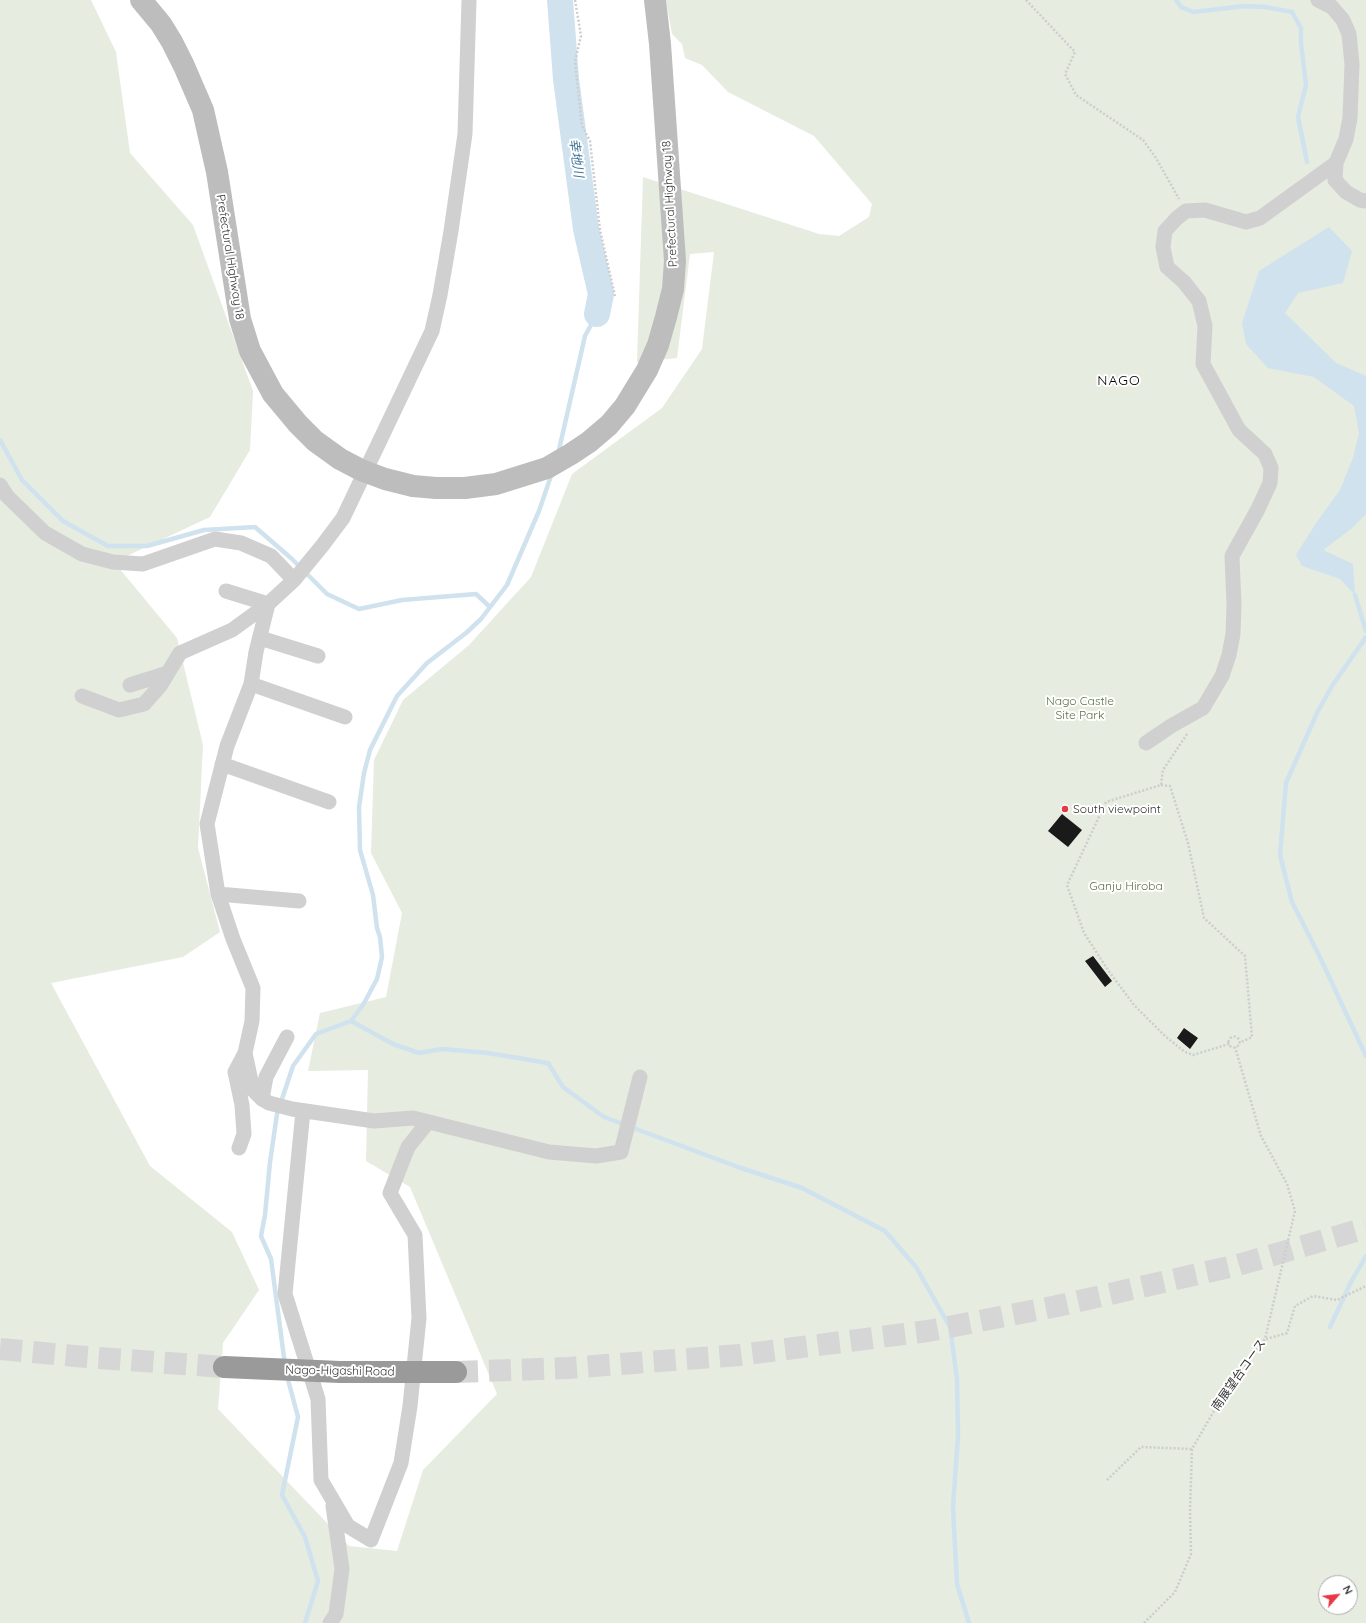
<!DOCTYPE html>
<meta charset="utf-8">
<style>
body{margin:0}
#map{position:relative;width:1366px;height:1623px;overflow:hidden;background:#fff;font-family:Quicksand,sans-serif}
canvas{display:block}
.north{position:absolute;left:1318px;top:1575px;width:40px;height:40px;box-sizing:border-box;background:#fff;border:1px solid #adadad;border-radius:50%;rotate:62deg;font-size:11px;font-weight:700;line-height:16px;text-align:center;color:#333}
.north::after{content:'';display:block;margin:auto;width:14px;height:18px;background:#e63946;clip-path:polygon(50% 0,100% 100%,50% 72%,0 100%)}
</style>
<div id="map">
<canvas width="1366" height="1623"></canvas>
<div class="north">N</div>
</div>
<script>
const g = document.querySelector('canvas').getContext('2d');
g.lineJoin = 'round';
function fillPath(path, color) { g.fillStyle = color; g.fill(path, 'evenodd'); }
const toPath = rows => new Path2D(rows.map(r => 'M' + r).join(''));
function stroke(path, color, width, dash) { g.strokeStyle = color; g.lineWidth = width; g.lineCap = dash ? 'butt' : 'round'; g.setLineDash(dash || []); g.stroke(path); }
function drawText(font, color, halo, rows, align = 'center') {
  g.font = font + ' Quicksand,"Noto Sans JP",sans-serif'; g.lineWidth = 4; g.setLineDash([]); g.textBaseline = 'middle'; g.strokeStyle = halo; g.fillStyle = color; for (const [text, x, y, turn = 0] of rows) {
    g.save(); g.translate(x, y); g.rotate((+turn || 0) * Math.PI / 180); g.textAlign = isNaN(turn) ? turn : align; if (halo) g.strokeText(text, 0, 0); g.fillText(text, 0, 0); g.restore();
  }
}
const green = toPath([
 [0,0,91,0,116,52,130,153,193,225,253,391,250,450,210,517,114,562,177,638,203,745,198,848,220,932,183,957,51,983,150,1166,232,1232,259,1290,223,1343,218,1409,349,1546,397,1551,423,1470,497,1394,410,1187,366,1161,368,1070,308,1071,320,1013,386,997,402,913,371,853,374,760,403,700,469,645,531,577,572,474,662,408,702,349,714,252,690,254,677,358,637,362,643,177,819,234,839,236,869,217,872,204,814,136,728,92,702,65,685,58,682,44,672,34,666,0,1366,0,1366,1623,0,1623],
 [1326,1583,1350,1583,1350,1607,1326,1607]
]);
const water = toPath([
 [1329,227,1352,251,1343,283,1298,293,1285,313,1336,363,1366,376,1366,514,1351,529,1323,550,1353,564,1355,595,1340,579,1302,566,1296,555,1316,523,1340,490,1353,458,1359,433,1354,406,1314,377,1268,368,1246,344,1242,323,1259,271]
]);
const stream = toPath([
 [1176,0,1181,7,1193,12,1245,6,1265,7,1292,12,1301,28,1301,43,1306,85,1298,117,1307,162],
 [0,440,22,480,63,521,108,546,147,546,204,530,255,527,292,559,327,594,359,609,402,600,476,594,490,607],
 [558,454,585,336,597,314],
 [1355,595,1366,631],
 [1366,637,1332,686,1317,713,1286,783,1280,855,1292,902,1318,953,1366,1056],
 [351,1021,393,1044,419,1053,442,1049,488,1053,548,1063,563,1087,604,1117,738,1167,802,1188,885,1231,916,1267,950,1327,957,1379,958,1435,953,1508,957,1584,969,1623],
 [1330,1327,1351,1282,1366,1256],
 [285,1365,271,1259,261,1236,265,1215,270,1162,277,1114,293,1066,316,1034,351,1021,363,1005,377,979,382,957,380,937,377,928,373,895,360,850,359,807,364,773,370,750,397,696,427,663,466,633,481,619,507,585,539,511,552,473],
 [287,1376,298,1417,282,1495,305,1537,318,1581,305,1623]
]);
const river = toPath([
 [560,0,566,79,586,229,601,294,597,314]
]);
const building = toPath([
 [1062,814,1082,830,1068,847,1048,831],
 [1093,956,1112,981,1105,987,1085,961],
 [1184,1028,1198,1038,1190,1049,1177,1038]
]);
const highwayTunnel = toPath([
 [0,1349,86,1357,224,1367],
 [456,1372,568,1368,740,1355,928,1331,1057,1306,1238,1265,1366,1228]
]);
const path = toPath([
 [575,0,581,36,575,61,582,126,590,141,600,230,615,296],
 [1026,0,1075,52,1065,74,1076,95,1143,140,1156,158,1179,199],
 [1187,734,1163,770,1161,785,1106,802,1067,885,1084,933,1108,970,1134,1005,1165,1036,1185,1052,1193,1055,1229,1044],
 [1161,785,1170,786,1188,843,1204,918,1245,956,1252,1037,1239,1043],
 '1228.5 1042a5.5 5.5 0 1 1 11 0a5.5 5.5 0 1 1-11 0Z',
 [1266,1339,1287,1333,1295,1306,1313,1296,1337,1300,1366,1286],
 [1107,1480,1141,1447,1192,1449],
 [1144,1623,1175,1592,1191,1554,1190,1510,1192,1449,1229,1385,1265,1339,1295,1211,1287,1184,1261,1136,1235,1047]
]);
const street = toPath([
 [469,0,465,134,451,231,440,295,432,331,343,518,322,546,294,580,268,604,256,652,251,684,227,746,207,824,218,894,233,939,253,988,252,1021,245,1053,253,1090,262,1099,269,1103,292,1109,374,1121,413,1118,549,1152,596,1156,621,1152,640,1077],
 [1318,0,1332,7,1343,20,1349,34,1352,64,1350,118,1346,139,1336,163,1335,180,1346,192,1360,200,1366,201],
 [0,485,7,496,45,533,82,554,113,562,143,564,215,539,241,543,271,556,294,580],
 [226,591,268,604],
 [260,638,318,656],
 [251,684,345,717],
 [130,685,168,673],
 [82,696,119,710,144,704,160,686,180,653,232,630,268,604],
 [1146,743,1171,726,1203,708,1222,676,1229,655,1233,634,1234,605,1232,556,1258,509,1270,483,1271,468,1265,454,1239,430,1203,364,1205,326,1199,301,1184,282,1167,267,1163,247,1165,231,1177,218,1186,211,1205,210,1246,222,1260,218,1336,163],
 [222,764,329,802],
 [218,894,299,901],
 [262,1099,266,1077,287,1037],
 [303,1111,285,1294,318,1399,321,1480,348,1526,371,1540,401,1463,410,1406,419,1318,415,1235,390,1193,408,1147,428,1122],
 [239,1148,244,1134,242,1105,235,1072,245,1053],
 [330,1623,336,1614,342,1569,333,1506]
]);
const secondary = toPath([
 [141,0,161,24,172,42,184,66,203,110,217,172,240,319,250,351,273,394,298,424,315,441,340,459,361,470,385,479,413,486,436,488,465,488,496,484,547,468,571,454,589,442,609,425,625,406,647,370,658,345,666,317,673,289,675,261,660,44,655,0]
]);
const highway = toPath([
 [224,1367,340,1372,456,1372]
]);
const markers = [
 [1065,809,4,"#e63946"]
];
const streetNames = [
 ["Prefectural Highway 18",670,204,-93],
 ["Prefectural Highway 18",230,257,81],
 ["Nago-Higashi Road",340,1371,1],
 ["南展望台コース",1239,1375,-55]
];
const parkNames = [
 ["Nago Castle",1080,701],
 ["Site Park",1080,715],
 ["Ganju Hiroba",1126,886]
];
const poiNames = [
 ["South viewpoint",1073,809]
];
const waterNames = [
 ["幸地川",576,158,83]
];
const quarterNames = [
 ["NAGO",1119,381]
];
fillPath(green, '#e6ecdf');
fillPath(water, '#cfe2ee');
stroke(stream, '#cfe2ee', 4.5);
stroke(river, '#cfe2ee', 26);
fillPath(building, '#1a1a1a');
stroke(highwayTunnel, '#d6d6d6', 22, [22, 11]);
stroke(path, '#cdcdcd', 2.5, [2, 2]);
stroke(street, '#d0d0d0', 15);
stroke(secondary, '#bdbdbd', 22);
stroke(highway, '#9a9a9a', 22);
for (const [x, y, r, color] of markers) { const dot = new Path2D(); dot.arc(x, y, r, 0, 2 * Math.PI); g.fillStyle = color; g.fill(dot); stroke(dot, '#fff', 1.5); }
drawText('12px', '#333', '#fff', streetNames);
drawText('12px', '#56703f', '#fff', parkNames);
drawText('12px', '#333', '#fff', poiNames, 'left');
drawText('italic 13px', '#3f7597', '#fff', waterNames);
g.letterSpacing = '1px';
drawText('14px', '#000', '#fff', quarterNames);
g.letterSpacing = '0px';
</script>
